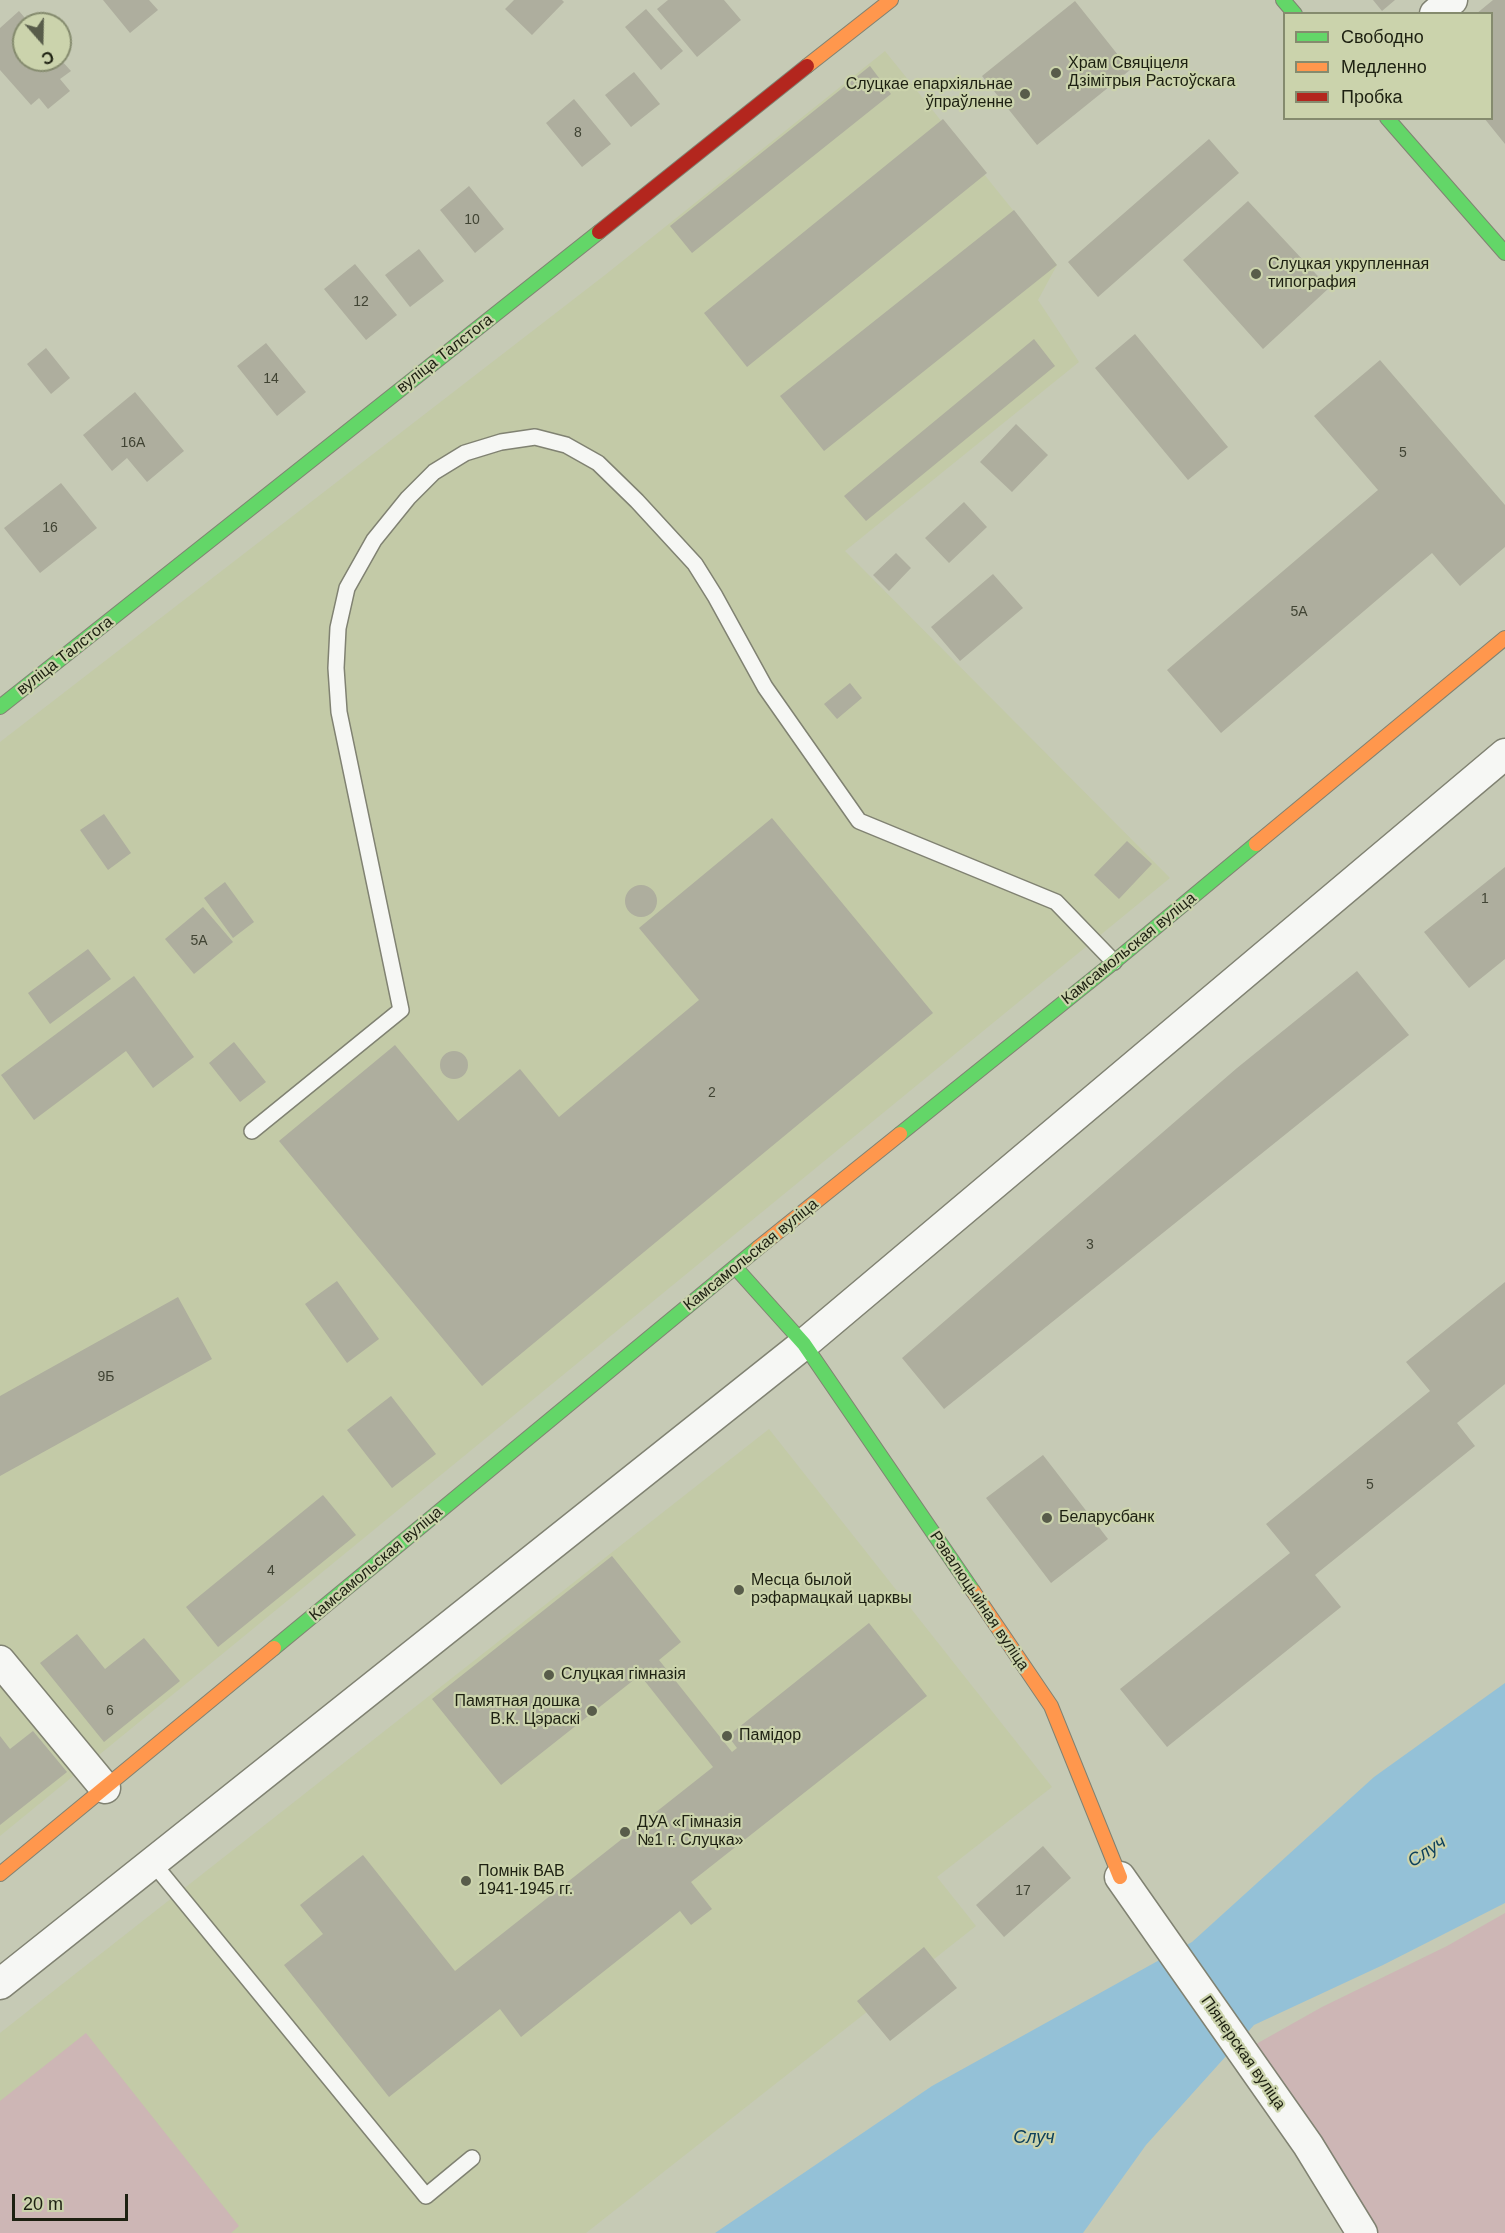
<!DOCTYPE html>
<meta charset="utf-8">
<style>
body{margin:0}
#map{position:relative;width:1505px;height:2233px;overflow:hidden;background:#c6cab5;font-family:Arial,sans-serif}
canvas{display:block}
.legend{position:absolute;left:1283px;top:12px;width:210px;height:108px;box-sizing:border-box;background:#cbd3ac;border:2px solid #858b6e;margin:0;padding:8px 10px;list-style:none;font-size:18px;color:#1d2011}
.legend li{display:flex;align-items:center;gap:12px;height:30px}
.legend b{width:30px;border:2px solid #858b6e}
.north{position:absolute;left:12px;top:12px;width:60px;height:60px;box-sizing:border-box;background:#cbd3ac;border:2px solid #858b6e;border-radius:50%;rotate:160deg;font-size:16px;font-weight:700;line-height:24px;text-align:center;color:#1d2011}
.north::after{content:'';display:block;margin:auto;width:21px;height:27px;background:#585c4a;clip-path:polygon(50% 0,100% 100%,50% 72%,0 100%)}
.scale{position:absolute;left:12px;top:2194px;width:116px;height:27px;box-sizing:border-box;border:3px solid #1d2011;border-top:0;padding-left:8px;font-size:18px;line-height:21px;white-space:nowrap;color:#1d2011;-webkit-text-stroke:4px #cbd3ac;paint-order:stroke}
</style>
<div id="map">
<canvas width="1505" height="2233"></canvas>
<ul class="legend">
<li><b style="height:8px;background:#63d668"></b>Свободно</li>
<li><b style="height:8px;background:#ff974d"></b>Медленно</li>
<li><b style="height:8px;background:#b3261e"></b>Пробка</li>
</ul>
<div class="north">С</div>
<div class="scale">20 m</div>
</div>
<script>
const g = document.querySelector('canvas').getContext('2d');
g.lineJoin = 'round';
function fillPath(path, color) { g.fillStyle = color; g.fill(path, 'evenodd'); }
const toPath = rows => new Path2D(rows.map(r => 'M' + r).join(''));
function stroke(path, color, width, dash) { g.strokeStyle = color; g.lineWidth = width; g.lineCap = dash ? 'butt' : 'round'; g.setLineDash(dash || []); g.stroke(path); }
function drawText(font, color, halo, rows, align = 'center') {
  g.font = font + ' Arial,sans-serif'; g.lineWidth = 4.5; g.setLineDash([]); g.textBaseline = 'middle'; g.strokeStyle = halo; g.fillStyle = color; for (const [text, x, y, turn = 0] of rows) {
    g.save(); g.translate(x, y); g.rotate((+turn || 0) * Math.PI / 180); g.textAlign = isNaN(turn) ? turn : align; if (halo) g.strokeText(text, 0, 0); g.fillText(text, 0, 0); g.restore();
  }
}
const built = toPath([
 [885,51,1057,265,1038,300,1079,362,845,551,1170,878,0,1836,0,742,605,275],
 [769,1429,1052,1787,937,1877,976,1926,586,2233,0,2233,0,2033]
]);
const green = toPath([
 [1505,1913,1505,2233,1378,2233,1249,2048,1322,2007,1447,1946],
 [86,2033,239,2226,231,2233,0,2233,0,2101]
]);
const water = toPath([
 [1505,1683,1505,1903,1383,1965,1254,2025,1146,2145,1083,2233,715,2233,932,2086,1192,1942,1374,1777]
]);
const building = toPath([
 [103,0,149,0,158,10,130,33],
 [514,0,562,0,564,2,532,35,505,9],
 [668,0,724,0,741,20,697,57,657,9],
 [1373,0,1395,0,1382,11],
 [1493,0,1505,0,1505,144,1484,118,1492,118,1492,14,1476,14],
 [1075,1,1130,70,1037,145,982,76],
 [646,9,683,51,661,70,625,27],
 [19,11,30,24,24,24,24,60,61,60,71,71,60,79,70,91,48,109,39,98,31,105,0,70,0,28],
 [870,66,891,94,692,253,670,226],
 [634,72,660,104,631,127,605,95],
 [574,99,611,144,582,167,546,123],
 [943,119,987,173,747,367,704,313],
 [1209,139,1239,173,1098,297,1068,262],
 [469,186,504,229,475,253,440,210],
 [1248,201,1329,288,1263,349,1183,260],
 [1014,210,1057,265,824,451,780,396],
 [419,249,444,281,410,307,385,275],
 [355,264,397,315,366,340,324,289],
 [1135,334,1228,447,1188,480,1095,368],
 [1034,339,1055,366,866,521,844,496],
 [266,343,306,392,277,416,237,366],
 [46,348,70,378,51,394,27,364],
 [1380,360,1505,505,1505,547,1460,586,1432,553,1221,733,1167,670,1378,490,1314,416],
 [135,392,184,451,147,482,127,458,112,471,83,435],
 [1016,424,1048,455,1012,492,980,462],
 [61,483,97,528,40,573,4,528],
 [964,502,987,527,949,563,925,538],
 [896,553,911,568,889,591,873,575],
 [993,574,1023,608,960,661,931,627],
 [850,683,862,698,837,719,824,704],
 [104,814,131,853,108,870,80,830],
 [772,818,933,1013,482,1386,279,1141,395,1045,458,1121,520,1069,559,1117,699,1000,639,928],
 [1127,841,1152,864,1119,899,1094,875],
 [1505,867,1505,959,1469,988,1424,932],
 [225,882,254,922,233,938,204,898],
 '625 901a16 16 0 1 1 32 0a16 16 0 1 1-32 0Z',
 [203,907,233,942,194,974,165,939],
 [88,949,111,979,50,1024,28,993],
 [1357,971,1409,1035,944,1409,902,1358,1237,1068],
 [134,976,194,1057,153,1088,126,1051,34,1120,1,1075],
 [234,1042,266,1082,240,1102,209,1063],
 '440 1065a14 14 0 1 1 28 0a14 14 0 1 1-28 0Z',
 [337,1281,379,1339,347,1363,305,1304],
 [1505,1282,1505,1384,1457,1423,1475,1446,1315,1575,1341,1607,1167,1747,1120,1689,1290,1553,1266,1524,1430,1391,1406,1362],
 [178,1297,212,1359,0,1476,0,1396],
 [391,1396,436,1454,392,1488,347,1430],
 [1043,1455,1108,1539,1051,1583,986,1498],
 [323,1495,356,1535,218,1647,186,1607],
 [612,1556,681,1642,659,1660,732,1752,737,1748,728,1736,869,1623,927,1696,691,1882,712,1909,691,1925,680,1911,521,2037,500,2009,389,2097,284,1965,323,1934,300,1905,363,1855,455,1971,713,1767,640,1675,501,1785,432,1699],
 [77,1634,105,1669,144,1638,180,1681,104,1742,40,1663],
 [33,1731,67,1772,0,1825,0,1736,10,1749],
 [1043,1846,1071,1878,1004,1937,976,1905],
 [924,1947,957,1988,890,2041,857,2001]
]);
const lane = toPath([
 [252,1131,401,1010,339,712,336,668,338,628,347,588,374,540,408,498,434,472,465,453,501,442,535,437,566,445,598,463,637,501,695,564,715,596,765,687,859,821,1056,902,1114,962],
 [153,1863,426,2196,472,2158]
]);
const street = toPath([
 [1435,14,1452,0],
 [0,1661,105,1788],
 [1120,1877,1308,2145,1362,2233],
 [0,1984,804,1344,1505,754]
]);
const fast = toPath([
 [1283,0,1295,14],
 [1387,118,1505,253],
 [0,707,599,232],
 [900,1134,1114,962,1256,844],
 [735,1267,804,1344,973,1591],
 [274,1648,758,1248]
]);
const slow = toPath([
 [807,66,891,0],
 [1256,844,1505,638],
 [758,1248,900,1134],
 [973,1591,1051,1706,1120,1877],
 [0,1874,274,1648]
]);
const jam = toPath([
 [599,232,807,66]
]);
const markers = [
 [1056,73,6,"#585c4a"],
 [1025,94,6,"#585c4a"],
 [1256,274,6,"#585c4a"],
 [1047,1518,6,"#585c4a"],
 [739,1590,6,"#585c4a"],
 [549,1675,6,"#585c4a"],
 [592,1711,6,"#585c4a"],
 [727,1736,6,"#585c4a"],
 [625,1832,6,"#585c4a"],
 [466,1881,6,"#585c4a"]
];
const numberNames = [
 ["8",578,133],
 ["10",472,220],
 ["12",361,302],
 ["14",271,379],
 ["16А",133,443],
 ["5",1403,453],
 ["16",50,528],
 ["5А",1299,612],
 ["1",1485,899],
 ["5А",199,941],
 ["2",712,1093],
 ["3",1090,1245],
 ["9Б",106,1377],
 ["5",1370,1485],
 ["4",271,1571],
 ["6",110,1711],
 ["17",1023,1891]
];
const poiNames = [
 ["Храм Свяціцеля",1068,64],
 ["Дзімітрыя Растоўскага",1068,82],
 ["Слуцкае епархіяльнае",1013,85,"right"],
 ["ўпраўленне",1013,103,"right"],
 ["Слуцкая укрупленная",1268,265],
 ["типография",1268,283],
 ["Беларусбанк",1059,1518],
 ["Месца былой",751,1581],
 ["рэфармацкай царквы",751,1599],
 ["Слуцкая гімназія",561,1675],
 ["Памятная дошка",580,1702,"right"],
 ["В.К. Цэраскі",580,1720,"right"],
 ["Памідор",739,1736],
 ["ДУА «Гімназія",637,1823],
 ["№1 г. Слуцка»",637,1841],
 ["Помнік ВАВ",478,1872],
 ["1941-1945 гг.",478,1890]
];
const streetNames = [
 ["вуліца Талстога",445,354,-38],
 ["вуліца Талстога",65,656,-38],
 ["Камсамольская вуліца",1129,949,-39],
 ["Камсамольская вуліца",751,1255,-39],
 ["Камсамольская вуліца",376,1564,-40],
 ["Рэвалюцыйная вуліца",979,1601,56],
 ["Піянерская вуліца",1243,2053,55]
];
const waterNames = [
 ["Случ",1427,1852,-33],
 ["Случ",1034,2138]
];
fillPath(built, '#c3caa7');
fillPath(green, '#cdb6b5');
fillPath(water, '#94c1d7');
fillPath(building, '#aeae9e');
stroke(lane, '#808272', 18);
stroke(street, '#808272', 33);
stroke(fast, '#808272', 16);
stroke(slow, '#808272', 16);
stroke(jam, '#808272', 16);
stroke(lane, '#f6f7f4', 15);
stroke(street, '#f6f7f4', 30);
stroke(fast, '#63d668', 14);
stroke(slow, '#ff974d', 14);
stroke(jam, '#b3261e', 14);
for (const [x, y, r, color] of markers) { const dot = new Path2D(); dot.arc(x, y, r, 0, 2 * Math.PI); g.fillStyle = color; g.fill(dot); stroke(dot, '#cbd3ac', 2); }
drawText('14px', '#414434', null, numberNames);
drawText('16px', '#1d2011', '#cbd3ac', poiNames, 'left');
drawText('16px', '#1d2011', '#cbd3ac', streetNames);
drawText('italic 18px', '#0e415c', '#cbd3ac', waterNames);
</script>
